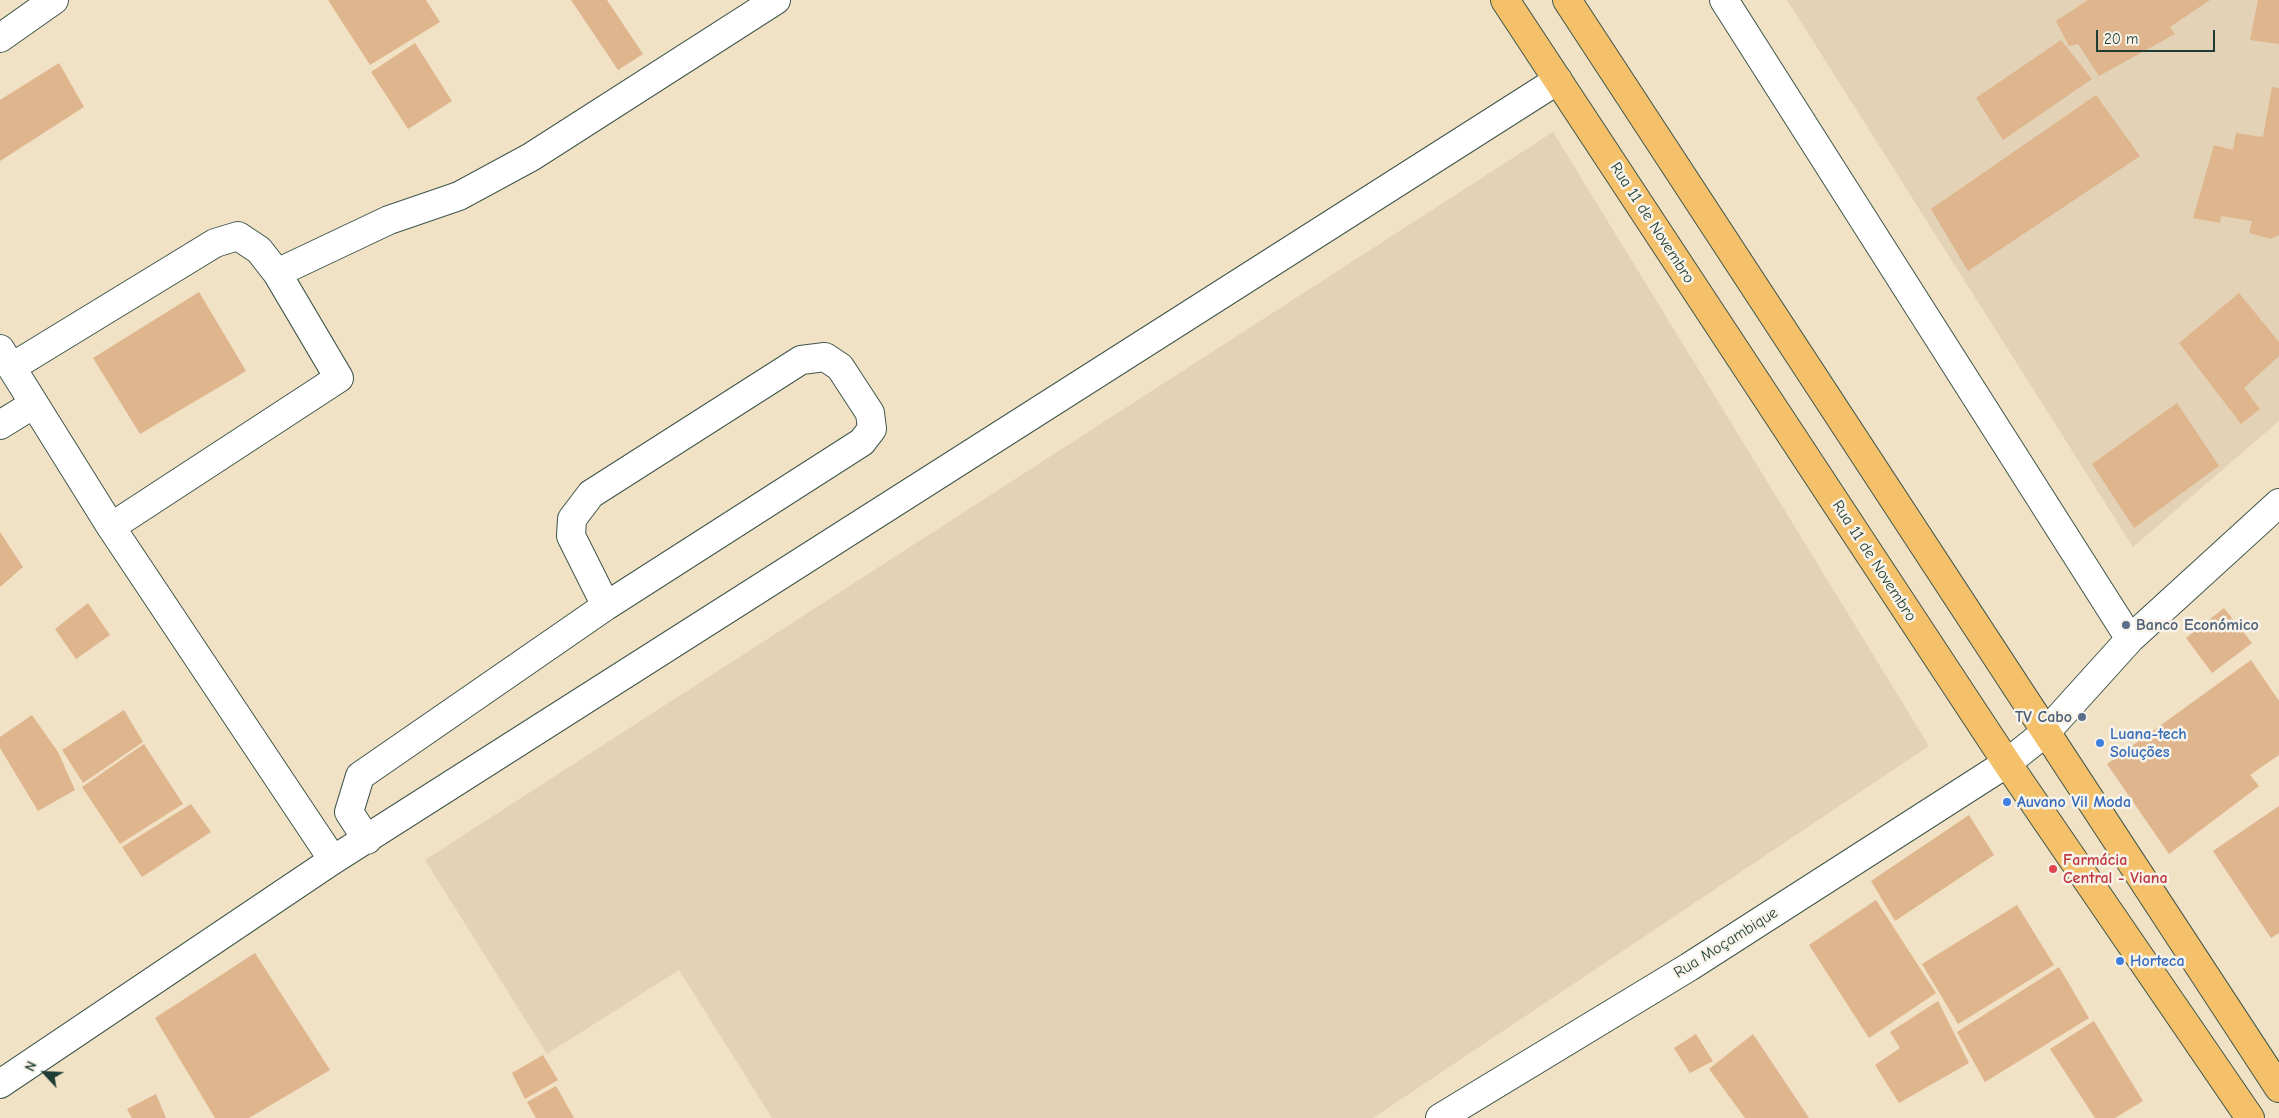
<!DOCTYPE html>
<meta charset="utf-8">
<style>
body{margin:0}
#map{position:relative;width:2279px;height:1118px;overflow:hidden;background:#f1e1c5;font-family:"Comic Neue",sans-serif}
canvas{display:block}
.north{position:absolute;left:20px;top:1048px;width:50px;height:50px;-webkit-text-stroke:4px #f7f3e8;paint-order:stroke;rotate:295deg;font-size:14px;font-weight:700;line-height:20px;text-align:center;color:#1f3d34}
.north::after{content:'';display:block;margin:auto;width:18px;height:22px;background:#1f3d34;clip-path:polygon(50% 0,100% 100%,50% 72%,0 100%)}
.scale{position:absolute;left:2096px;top:30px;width:119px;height:22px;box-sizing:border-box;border:2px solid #1f3d34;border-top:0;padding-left:6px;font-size:15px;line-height:18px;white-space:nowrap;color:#1f3d34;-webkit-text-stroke:4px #f7f3e8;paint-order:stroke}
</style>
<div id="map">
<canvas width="2279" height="1118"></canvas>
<div class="north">N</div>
<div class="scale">20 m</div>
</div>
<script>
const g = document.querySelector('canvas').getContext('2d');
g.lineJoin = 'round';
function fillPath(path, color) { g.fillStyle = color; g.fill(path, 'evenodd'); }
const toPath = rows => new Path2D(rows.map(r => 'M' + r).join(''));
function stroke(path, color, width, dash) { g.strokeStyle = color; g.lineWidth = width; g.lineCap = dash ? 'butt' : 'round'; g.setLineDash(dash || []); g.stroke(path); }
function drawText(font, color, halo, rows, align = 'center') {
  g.font = font + ' "Comic Neue",sans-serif'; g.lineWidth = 5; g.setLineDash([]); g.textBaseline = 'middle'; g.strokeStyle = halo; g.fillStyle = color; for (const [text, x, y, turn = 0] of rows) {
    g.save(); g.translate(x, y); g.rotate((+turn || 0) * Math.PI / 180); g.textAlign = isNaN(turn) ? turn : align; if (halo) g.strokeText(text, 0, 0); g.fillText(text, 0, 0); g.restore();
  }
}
const built = toPath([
 [1787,0,2279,0,2279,421,2133,547],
 [1553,132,1929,746,1373,1118,772,1118,679,970,547,1054,425,860]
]);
const building = toPath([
 [328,0,426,0,440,22,370,65],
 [571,0,607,0,643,54,618,70],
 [2088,0,2210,0,2170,27,2175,34,2099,76,2078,44,2069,46,2056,21],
 [2258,0,2279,0,2279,44,2250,40],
 [2061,40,2092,79,2003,140,1976,98],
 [415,43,452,101,408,129,371,72],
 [59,63,84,107,0,161,0,100],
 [2272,87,2279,88,2279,235,2271,239,2249,233,2252,221,2221,216,2220,223,2193,218,2214,145,2233,150,2236,133,2263,137],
 [2096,95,2140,156,1968,271,1931,209],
 [199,292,246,371,140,434,93,358],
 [2239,293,2279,342,2279,356,2244,388,2260,409,2241,424,2179,343],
 [2177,403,2219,466,2134,528,2092,464],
 [0,532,23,567,0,587],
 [88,603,110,635,76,659,55,629],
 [2224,608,2252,643,2212,673,2186,638],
 [2251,660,2279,701,2279,755,2250,775,2259,786,2169,854,2107,764],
 [124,710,143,742,83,783,62,750],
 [32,715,58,752,75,790,38,811,0,748,0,737],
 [144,744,183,804,120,844,82,787],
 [191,804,211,832,142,877,122,847],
 [2279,806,2279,933,2271,938,2213,851],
 [1969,815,1994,855,1895,921,1871,881],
 [1876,900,1936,993,1869,1038,1809,945],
 [2017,905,2054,965,1958,1024,1922,964],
 [255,953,330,1070,249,1118,215,1118,155,1018],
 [2059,967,2089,1018,1985,1082,1957,1032],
 [1938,1001,1969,1063,1899,1103,1875,1065,1900,1048,1890,1032],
 [2094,1021,2143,1101,2115,1118,2095,1118,2050,1049],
 [1696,1034,1713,1061,1690,1073,1674,1048],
 [1753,1034,1809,1118,1745,1118,1709,1069],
 [543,1055,558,1080,525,1099,512,1073],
 [556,1086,574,1118,536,1118,527,1102],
 [156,1094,166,1118,132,1118,127,1109]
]);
const minor = toPath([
 [1724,0,2130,639],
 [0,38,54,0],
 [0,349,111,527,333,860],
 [12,367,215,243,238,236,259,250,277,273],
 [0,425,34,404],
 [111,527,339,378,277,273,389,220,459,196,531,157,776,0],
 [367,840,349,812,360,776,606,606,862,442,872,429,870,413,840,367,825,357,801,360,591,494,572,519,571,536,606,606],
 [0,1084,333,860,1558,80],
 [1440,1118,1689,967,2007,763,2046,732,2130,639,2279,503]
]);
const major = toPath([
 [1505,0,2007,763,2250,1118],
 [1567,0,2279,1088]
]);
const markers = [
 [2126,625,5,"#5c6f8a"],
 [2082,717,5,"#5c6f8a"],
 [2100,743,5,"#3f7fe0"],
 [2007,802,5,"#3f7fe0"],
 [2053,869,5,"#e0444e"],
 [2120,961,5,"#3f7fe0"]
];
const streetNames = [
 ["Rua 11 de Novembro",1652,223,57],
 ["Rua 11 de Novembro",1874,561,57],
 ["Rua Moçambique",1726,943,-32]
];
const serviceNames = [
 ["Banco Económico",2136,625],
 ["TV Cabo",2072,717,"right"]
];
const shopNames = [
 ["Luana-tech",2110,734],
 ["Soluções",2110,752],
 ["Auvano Vil Moda",2017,802],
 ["Horteca",2130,961]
];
const healthNames = [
 ["Farmácia",2063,860],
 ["Central - Viana",2063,878]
];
fillPath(built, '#e3d2b5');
fillPath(building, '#dfb58d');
stroke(minor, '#3e564a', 30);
stroke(major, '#3e564a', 30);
stroke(minor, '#fff', 28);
stroke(major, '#f4c16a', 28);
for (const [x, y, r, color] of markers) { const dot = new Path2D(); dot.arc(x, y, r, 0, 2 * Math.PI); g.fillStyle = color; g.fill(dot); stroke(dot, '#f7f3e8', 2); }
drawText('16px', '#1f3d34', '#f7f3e8', streetNames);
drawText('bold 16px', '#4e5e75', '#f7f3e8', serviceNames, 'left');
drawText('bold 16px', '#366cbe', '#f7f3e8', shopNames, 'left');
drawText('bold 16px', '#be3a42', '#f7f3e8', healthNames, 'left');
</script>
